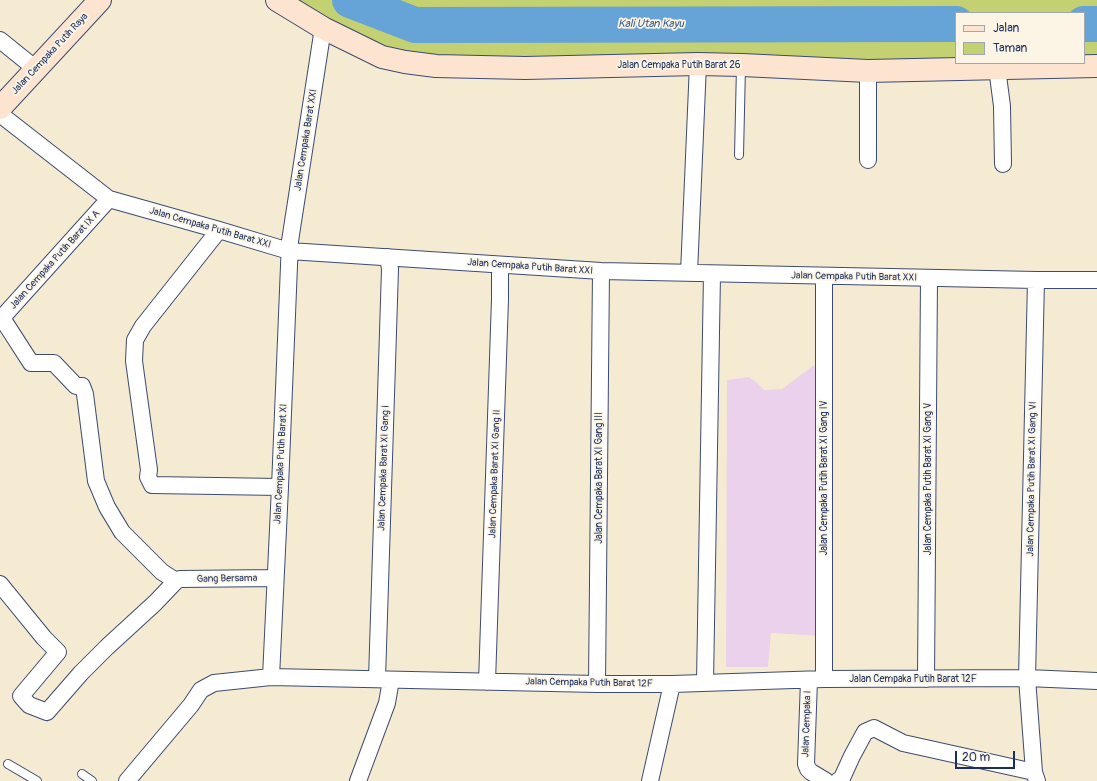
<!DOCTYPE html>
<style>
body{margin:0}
#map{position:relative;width:1097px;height:781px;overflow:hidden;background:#f5ebd3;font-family:Pangolin,sans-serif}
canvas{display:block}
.legend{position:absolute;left:955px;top:12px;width:130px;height:52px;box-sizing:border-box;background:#fcf5e5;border:1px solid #a2a6af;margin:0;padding:5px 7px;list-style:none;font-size:12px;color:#1b2f5e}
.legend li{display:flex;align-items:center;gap:8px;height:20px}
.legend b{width:20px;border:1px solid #a2a6af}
.scale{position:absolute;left:955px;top:751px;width:60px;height:18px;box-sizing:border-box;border:2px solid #1b2f5e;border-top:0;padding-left:5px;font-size:12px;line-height:14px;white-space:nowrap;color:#1b2f5e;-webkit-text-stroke:3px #fcf5e5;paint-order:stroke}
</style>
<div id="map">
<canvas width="1097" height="781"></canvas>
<ul class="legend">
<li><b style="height:5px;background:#fde4d0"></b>Jalan</li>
<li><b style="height:11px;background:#c3d173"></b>Taman</li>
</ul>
<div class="scale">20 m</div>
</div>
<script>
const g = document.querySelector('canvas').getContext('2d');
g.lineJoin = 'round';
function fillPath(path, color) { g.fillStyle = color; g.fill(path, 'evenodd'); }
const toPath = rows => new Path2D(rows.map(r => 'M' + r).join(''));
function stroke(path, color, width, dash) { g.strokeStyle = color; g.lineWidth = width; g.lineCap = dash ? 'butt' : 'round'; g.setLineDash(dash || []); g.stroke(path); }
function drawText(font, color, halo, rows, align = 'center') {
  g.font = font + ' Pangolin,sans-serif'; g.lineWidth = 3.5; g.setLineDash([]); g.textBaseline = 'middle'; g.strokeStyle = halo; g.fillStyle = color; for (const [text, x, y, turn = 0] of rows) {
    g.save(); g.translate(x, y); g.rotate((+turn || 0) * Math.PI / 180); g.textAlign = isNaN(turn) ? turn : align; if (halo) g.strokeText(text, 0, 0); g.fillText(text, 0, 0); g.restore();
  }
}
const built = toPath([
 [814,365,817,372,821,636,771,633,768,667,726,667,727,380,749,377,756,382,764,390,782,389]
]);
const green = toPath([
 [277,0,1097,0,1097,66,405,62],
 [956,13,1084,13,1084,63,956,63]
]);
const river = toPath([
 [350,0,415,25,956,24],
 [1084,24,1097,24]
]);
const lane = toPath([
 [739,155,741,66],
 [8,764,37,781],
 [82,774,92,781]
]);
const street = toPath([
 [0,40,36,69],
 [997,68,1002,106,1003,164],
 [0,114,109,199,219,230,289,251,601,271,1036,280,1097,280],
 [868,160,868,71],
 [219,230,143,326,135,340,134,361,149,470,148,477,152,485,280,487],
 [689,273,698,64],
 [1036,280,1027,678,1034,772,1037,781],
 [2,318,31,363,54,363,76,386,82,386,85,394,96,481,107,507,122,532,162,572,176,581],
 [0,320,109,199],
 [0,584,44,638,58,652,21,696,29,705,47,712,81,673,107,647,155,603,176,581,180,579,275,578],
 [271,677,280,487,290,241,323,28],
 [377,679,390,269,388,257],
 [824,679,824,276],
 [926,679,929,278],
 [809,680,806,764,808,769,811,772,826,781],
 [487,682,500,299,500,265],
 [705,682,712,274],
 [597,684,601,271],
 [127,781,191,705,201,690,214,683,271,677,597,684,672,684,824,679,1027,678,1097,681],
 [358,781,387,703,391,680],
 [650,781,672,684],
 [838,781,842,778,852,756,865,732,874,728,903,743,1034,772]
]);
const secondary = toPath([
 [277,0,323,28,382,57,405,62,436,66,525,68,698,64,742,65,868,71,1097,66],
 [0,108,100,0]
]);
const streetNames = [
 ["Jalan Cempaka Putih Raya",50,54,-47],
 ["Jalan Cempaka Putih Barat 26",679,65],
 ["Jalan Cempaka Barat XXI",306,140,-81],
 ["Jalan Cempaka Putih Barat XXI",210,228,16],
 ["Jalan Cempaka Putih Barat IX A",55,260,-48],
 ["Jalan Cempaka Putih Barat XXI",530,267,4],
 ["Jalan Cempaka Putih Barat XXI",854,277,1],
 ["Jalan Cempaka Putih Barat XI",281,464,-87],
 ["Jalan Cempaka Barat XI Gang I",384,468,-88],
 ["Jalan Cempaka Barat XI Gang II",495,474,-88],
 ["Jalan Cempaka Barat XI Gang III",599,478,-90],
 ["Jalan Cempaka Putih Barat XI Gang IV",824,478,-90],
 ["Jalan Cempaka Putih Barat XI Gang V",928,479,-90],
 ["Jalan Cempaka Putih Barat XI Gang VI",1032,479,-89],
 ["Gang Bersama",227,579,-1],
 ["Jalan Cempaka Putih Barat 12F",913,679],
 ["Jalan Cempaka Putih Barat 12F",589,683,1],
 ["Jalan Cempaka I",807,724,-88]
];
const waterNames = [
 ["Kali Utan Kayu",651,24]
];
fillPath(built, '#ebd1eb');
fillPath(green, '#c3d173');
stroke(river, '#66a3d7', 36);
stroke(lane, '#3c4b70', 10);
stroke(street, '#3c4b70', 18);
stroke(secondary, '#3c4b70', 24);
stroke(lane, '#fff', 8);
stroke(street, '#fff', 16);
stroke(secondary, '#fde4d0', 22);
drawText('10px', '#1b2f5e', '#fcf5e5', streetNames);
drawText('italic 11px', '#355888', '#fcf5e5', waterNames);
</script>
